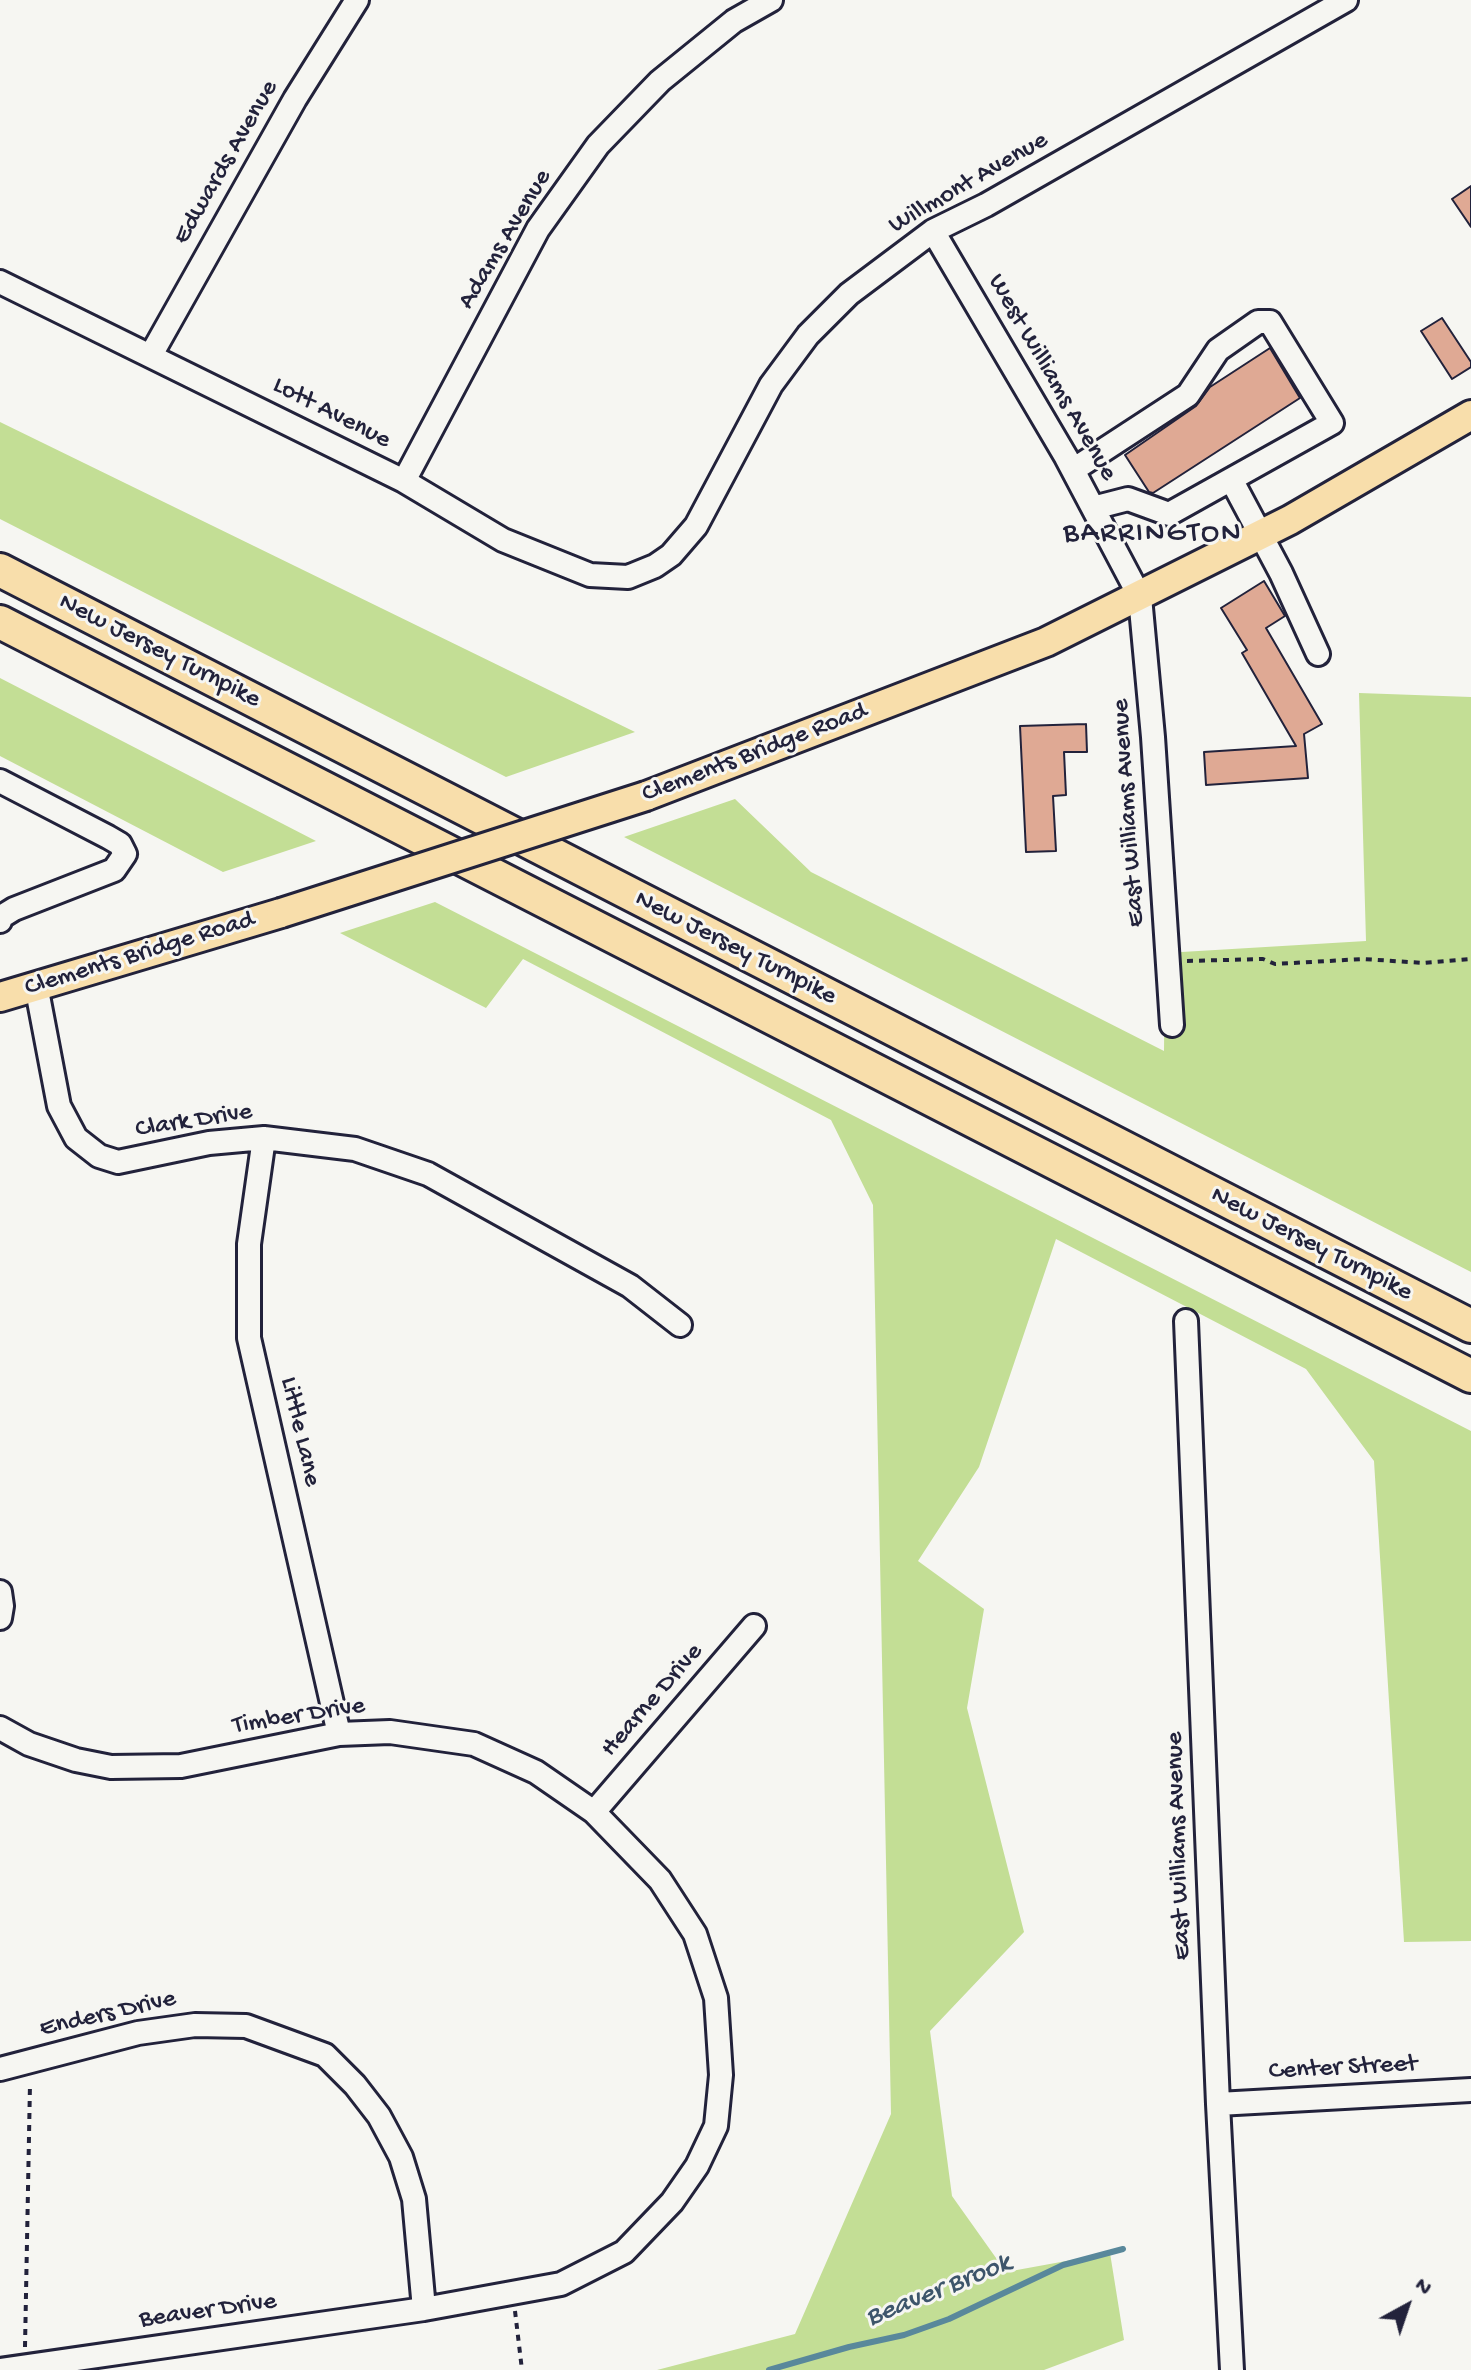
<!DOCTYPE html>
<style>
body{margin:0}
#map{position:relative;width:1471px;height:2370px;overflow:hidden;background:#f6f6f2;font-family:"Gochi Hand",sans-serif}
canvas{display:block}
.north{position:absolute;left:1367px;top:2266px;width:80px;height:80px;-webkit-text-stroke:6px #f6f6f2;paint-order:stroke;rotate:40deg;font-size:22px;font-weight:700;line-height:32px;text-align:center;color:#22223b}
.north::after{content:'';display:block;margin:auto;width:28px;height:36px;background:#22223b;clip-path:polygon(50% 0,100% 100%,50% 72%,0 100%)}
</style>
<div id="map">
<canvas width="1471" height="2370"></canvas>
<div class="north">N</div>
</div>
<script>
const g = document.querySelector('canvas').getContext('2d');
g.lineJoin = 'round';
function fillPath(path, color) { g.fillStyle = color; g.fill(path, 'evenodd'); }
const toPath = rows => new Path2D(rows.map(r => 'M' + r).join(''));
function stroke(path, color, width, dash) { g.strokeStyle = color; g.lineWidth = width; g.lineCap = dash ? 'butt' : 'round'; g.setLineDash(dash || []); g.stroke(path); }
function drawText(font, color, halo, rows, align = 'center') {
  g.font = font + ' "Gochi Hand",sans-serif'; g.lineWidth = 6; g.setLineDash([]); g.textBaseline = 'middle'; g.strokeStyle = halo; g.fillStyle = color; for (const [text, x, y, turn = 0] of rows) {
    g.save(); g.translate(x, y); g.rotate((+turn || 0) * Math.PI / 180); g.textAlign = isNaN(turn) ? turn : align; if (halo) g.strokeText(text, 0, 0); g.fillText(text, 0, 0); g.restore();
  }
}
const green = toPath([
 [0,422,635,732,506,777,0,519],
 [0,678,316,841,223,872,0,756],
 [1359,693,1471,697,1471,1272,624,837,735,799,811,872,1164,1051,1165,953,1366,941],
 [435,902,1471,1431,1471,1941,1404,1942,1374,1461,1306,1369,1056,1239,979,1467,918,1561,984,1609,967,1708,1024,1932,930,2031,952,2196,1006,2272,1110,2253,1124,2340,1044,2370,657,2370,795,2334,891,2114,873,1205,831,1120,523,959,486,1008,340,933]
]);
const stream = toPath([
 [769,2370,849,2347,904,2335,949,2319,1063,2265,1123,2249]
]);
const building = toPath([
 [1471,186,1471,227,1452,199,1471,186],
 [1442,318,1471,362,1471,367,1452,379,1421,331,1442,318],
 [1270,348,1300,398,1153,493,1149,492,1125,455,1196,406,1210,387,1270,348],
 [1264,581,1285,616,1266,628,1322,724,1304,734,1308,778,1206,785,1204,752,1296,746,1242,653,1247,650,1221,608,1264,581],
 [1086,724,1087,752,1064,752,1066,795,1053,796,1056,851,1026,852,1020,726,1086,724]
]);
const path = toPath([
 [1187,961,1263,959,1275,964,1363,959,1424,963,1471,959],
 [515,2311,522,2370],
 [25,2347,30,2084]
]);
const minor = toPath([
 [933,231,1066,457,1140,597,1153,737,1172,1025],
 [0,282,404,481,503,540,590,575,628,577,655,566,671,555,696,526,771,385,808,335,849,294,933,231,986,205,1346,0],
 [151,355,295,99,357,0],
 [1073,470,1188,395,1218,350,1258,322,1270,322,1332,423,1169,514,1128,499,1093,508],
 [404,481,538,229,598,145,660,81,734,21,771,0],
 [1232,481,1281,573,1318,654],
 [0,781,108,837,120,844,125,854,114,870,14,909,1,917,0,921],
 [36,985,59,1106,76,1138,99,1156,118,1162,209,1143,264,1138,355,1149,428,1174,630,1286,680,1325],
 [264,1138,249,1244,249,1338,339,1734],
 [1186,1321,1218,2104,1232,2370],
 [0,1592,2,1606,0,1618],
 [0,1728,29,1744,76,1760,111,1767,181,1766,339,1734,390,1732,474,1744,536,1772,594,1812,660,1880,695,1934,716,1998,721,2075,716,2126,697,2166,672,2202,624,2252,561,2284,424,2309,0,2370],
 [594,1812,754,1626],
 [0,2069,138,2033,195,2025,246,2026,325,2055,355,2085,379,2116,401,2157,414,2199,424,2309],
 [1218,2104,1471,2090]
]);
const major = toPath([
 [646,796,1046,642,1290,520,1471,415],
 [0,997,281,913]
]);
const highway = toPath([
 [0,570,1471,1326],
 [0,622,1471,1376]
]);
const majorBridge = toPath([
 [281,913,646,796]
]);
const streetNames = [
 ["Edwards Avenue",227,163,-60],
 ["Willmont Avenue",969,184,-30],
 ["Adams Avenue",506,240,-59],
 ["West Williams Avenue",1051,378,60],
 ["Lott Avenue",331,414,27],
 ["New Jersey Turnpike",159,652,27],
 ["Clements Bridge Road",755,754,-21],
 ["East Williams Avenue",1130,813,-94],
 ["New Jersey Turnpike",735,949,27],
 ["Clements Bridge Road",140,955,-17],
 ["Clark Drive",194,1122,-9],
 ["New Jersey Turnpike",1311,1245,27],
 ["Little Lane",299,1432,77],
 ["Hearne Drive",653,1701,-49],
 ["Timber Drive",299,1717,-9],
 ["East Williams Avenue",1180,1846,-92],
 ["Enders Drive",108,2015,-13],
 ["Center Street",1343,2069,-3],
 ["Beaver Drive",208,2312,-8]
];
const waterNames = [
 ["Beaver Brook",939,2292,-22]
];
const quarterNames = [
 ["BARRINGTON",1153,535]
];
fillPath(green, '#c3de95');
stroke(stream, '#59889b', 6);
fillPath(building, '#dfa994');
stroke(building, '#22223b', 2);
stroke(minor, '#22223b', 28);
stroke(major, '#22223b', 34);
stroke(highway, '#22223b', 38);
stroke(path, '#22223b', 4, [6, 6]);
stroke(minor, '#f6f6f2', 22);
stroke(major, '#f8deab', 28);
stroke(highway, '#f8deab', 32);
stroke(majorBridge, '#22223b', 34, []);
stroke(majorBridge, '#f8deab', 28);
drawText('26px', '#22223b', '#f6f6f2', streetNames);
drawText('italic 28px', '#3d556b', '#f6f6f2', waterNames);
g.letterSpacing = '2px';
drawText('30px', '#22223b', '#f6f6f2', quarterNames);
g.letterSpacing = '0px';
</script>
